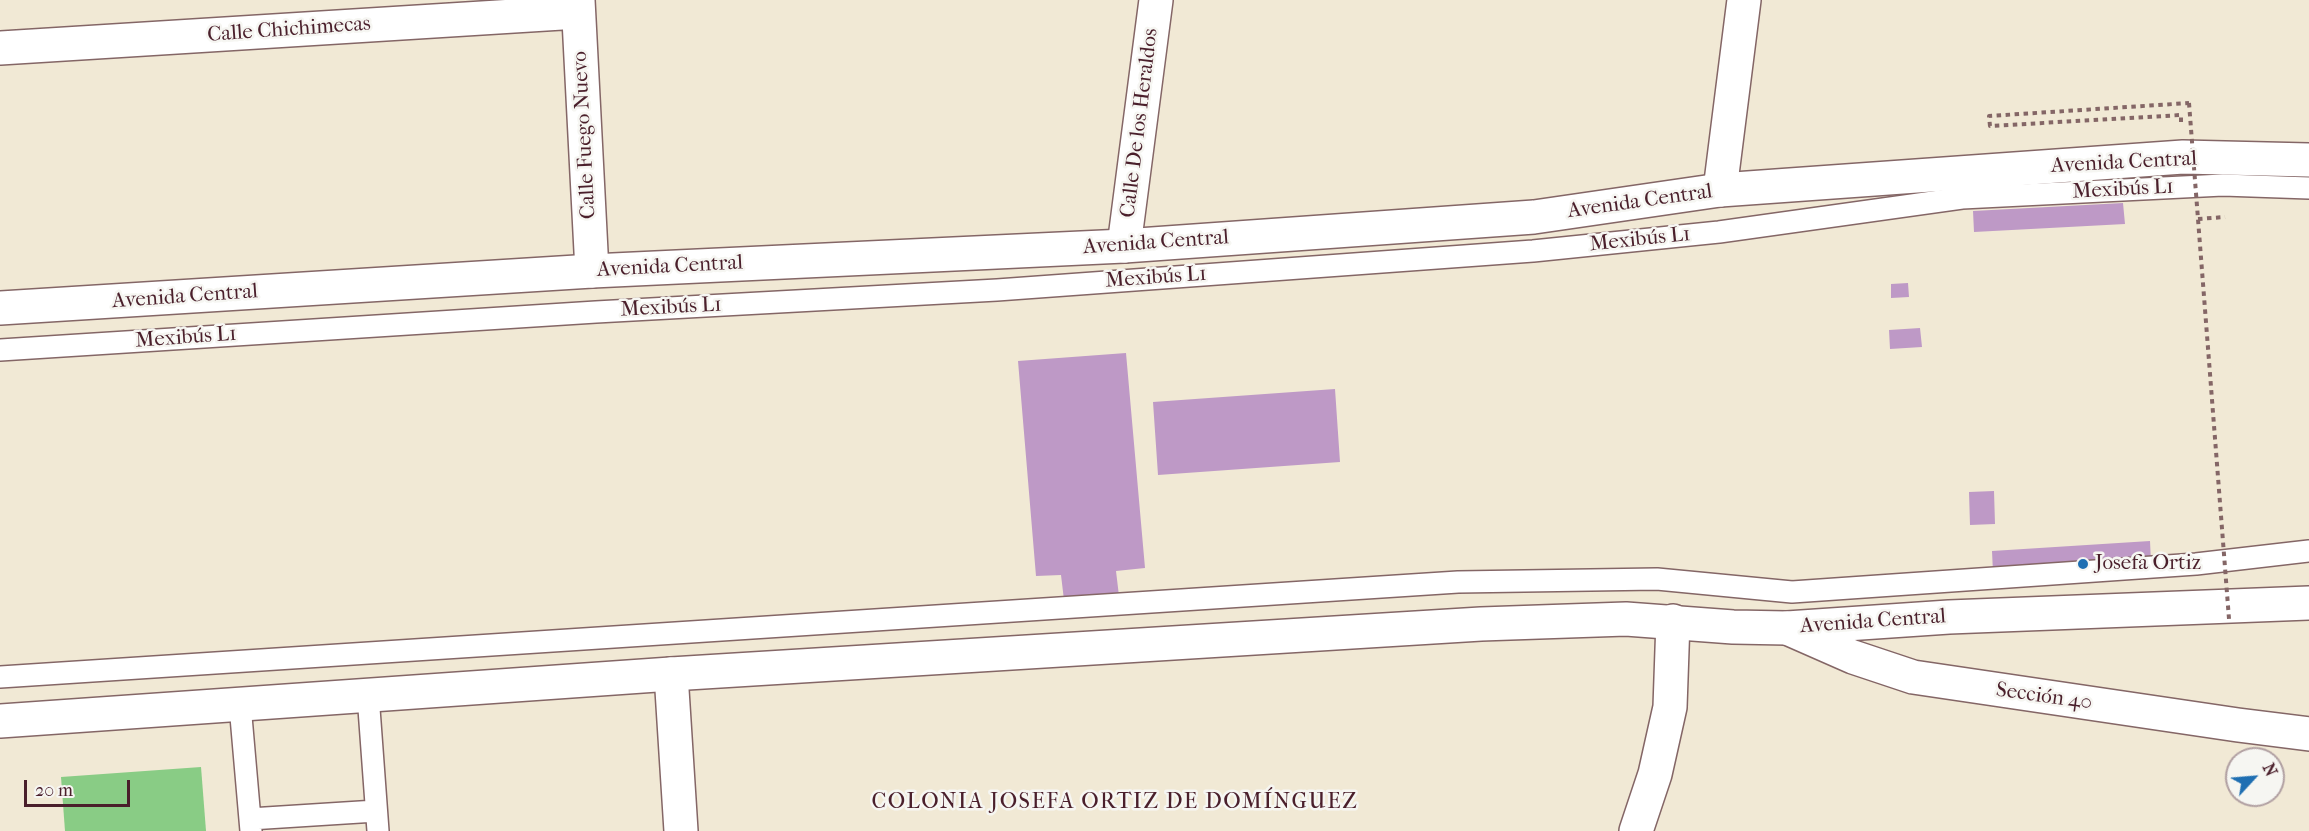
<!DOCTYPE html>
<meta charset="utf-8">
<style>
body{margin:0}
#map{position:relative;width:2309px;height:831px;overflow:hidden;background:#f1e9d5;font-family:"IM FELL French Canon",serif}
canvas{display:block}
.north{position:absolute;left:2225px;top:747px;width:60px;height:60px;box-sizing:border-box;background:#f6f6f2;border:2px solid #b1a0a2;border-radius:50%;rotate:64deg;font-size:16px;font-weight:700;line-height:24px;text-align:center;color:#4a1f2b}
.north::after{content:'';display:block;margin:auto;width:21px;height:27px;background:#1f6fb2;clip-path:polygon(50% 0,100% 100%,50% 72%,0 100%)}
.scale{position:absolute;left:24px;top:780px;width:106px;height:27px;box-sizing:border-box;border:3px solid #4a1f2b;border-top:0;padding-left:8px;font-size:18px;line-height:21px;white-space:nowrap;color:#4a1f2b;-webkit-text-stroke:4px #f6f6f2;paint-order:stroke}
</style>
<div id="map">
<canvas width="2309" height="831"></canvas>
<div class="north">N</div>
<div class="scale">20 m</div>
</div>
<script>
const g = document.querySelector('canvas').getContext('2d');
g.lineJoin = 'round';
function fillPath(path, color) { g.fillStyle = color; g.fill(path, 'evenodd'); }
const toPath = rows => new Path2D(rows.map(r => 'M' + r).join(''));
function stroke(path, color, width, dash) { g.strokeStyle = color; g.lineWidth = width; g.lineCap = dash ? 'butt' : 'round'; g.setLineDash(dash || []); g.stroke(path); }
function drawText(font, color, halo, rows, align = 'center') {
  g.font = font + ' "IM FELL French Canon",serif'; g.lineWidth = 5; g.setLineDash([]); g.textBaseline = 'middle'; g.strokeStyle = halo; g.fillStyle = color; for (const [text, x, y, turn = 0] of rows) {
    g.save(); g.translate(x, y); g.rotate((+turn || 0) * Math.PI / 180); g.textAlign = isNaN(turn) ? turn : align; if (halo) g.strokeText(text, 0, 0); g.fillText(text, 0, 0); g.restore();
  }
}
const green = toPath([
 [201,767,206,831,65,831,61,777]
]);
const building = toPath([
 [2123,203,2125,224,1974,232,1973,211],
 [1908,283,1909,297,1891,298,1891,284],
 [1920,328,1922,347,1890,349,1889,330],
 [1126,353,1145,568,1116,571,1119,596,1064,600,1061,575,1036,576,1018,361],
 [1335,389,1340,462,1158,475,1153,402],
 [1994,491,1995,524,1970,525,1969,492],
 [2150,541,2151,563,1993,573,1992,551]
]);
const path = toPath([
 [2181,122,2181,115,1990,126,1989,116,2189,103],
 [2198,219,2225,217]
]);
const service = toPath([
 [0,350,596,312,997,290,1533,251,1719,232,1962,198,2223,185,2309,188],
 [0,677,1458,582,1657,579,1792,592,2196,564,2309,551],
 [368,695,378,831],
 [240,705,251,831],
 [250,819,376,811]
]);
const minor = toPath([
 [578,0,592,271],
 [0,48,578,12],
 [1720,190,1744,0],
 [1787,628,1853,657,1913,677,2238,725,2309,734],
 [1636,831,1655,774,1670,707,1673,621]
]);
const tertiary = toPath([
 [1124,246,1156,0],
 [671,674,681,831]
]);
const trunk = toPath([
 [0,308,592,271,1124,246,1534,217,1720,190,2183,157,2309,160],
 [0,721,671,674,1481,624,1626,619,1733,627,1787,628,1949,617,2309,603]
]);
const pathBridge = toPath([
 [2189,103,2229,619]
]);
const markers = [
 [2083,564,6,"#1f6fb2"]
];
const streetNames = [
 ["Calle Chichimecas",289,30,-4],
 ["Calle De los Heraldos",1140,123,-83],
 ["Calle Fuego Nuevo",585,135,-93],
 ["Avenida Central",2124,163,-3],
 ["Mexibús L1",2123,190,-3],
 ["Avenida Central",1640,202,-8],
 ["Mexibús L1",1640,240,-6],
 ["Avenida Central",1156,243,-4],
 ["Avenida Central",670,267,-3],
 ["Mexibús L1",1156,278,-4],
 ["Avenida Central",185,297,-4],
 ["Mexibús L1",671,308,-3],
 ["Mexibús L1",186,338,-4],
 ["Avenida Central",1873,622,-4],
 ["Sección 40",2044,697,8]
];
const poiNames = [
 ["Josefa Ortiz",2095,564]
];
const neighbourhoodNames = [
 ["COLONIA JOSEFA ORTIZ DE DOMÍNGUEZ",1115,803]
];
fillPath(green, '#89cc85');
fillPath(building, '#be99c6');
stroke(service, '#846666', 24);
stroke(minor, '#846666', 36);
stroke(tertiary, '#846666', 36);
stroke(trunk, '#846666', 36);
stroke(path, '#846666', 4, [4.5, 4.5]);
stroke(service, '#fff', 21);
stroke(minor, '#fff', 33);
stroke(tertiary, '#fff', 33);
stroke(trunk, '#fff', 33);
stroke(pathBridge, '#846666', 4, [4.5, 4.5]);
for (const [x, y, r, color] of markers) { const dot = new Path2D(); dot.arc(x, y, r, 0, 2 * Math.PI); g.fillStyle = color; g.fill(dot); stroke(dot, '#f6f6f2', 2); }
drawText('21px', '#4a1f2b', '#f6f6f2', streetNames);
drawText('21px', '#4a1f2b', '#f6f6f2', poiNames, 'left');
g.letterSpacing = '1.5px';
drawText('22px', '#4a1f2b', '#f6f6f2', neighbourhoodNames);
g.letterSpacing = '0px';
</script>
